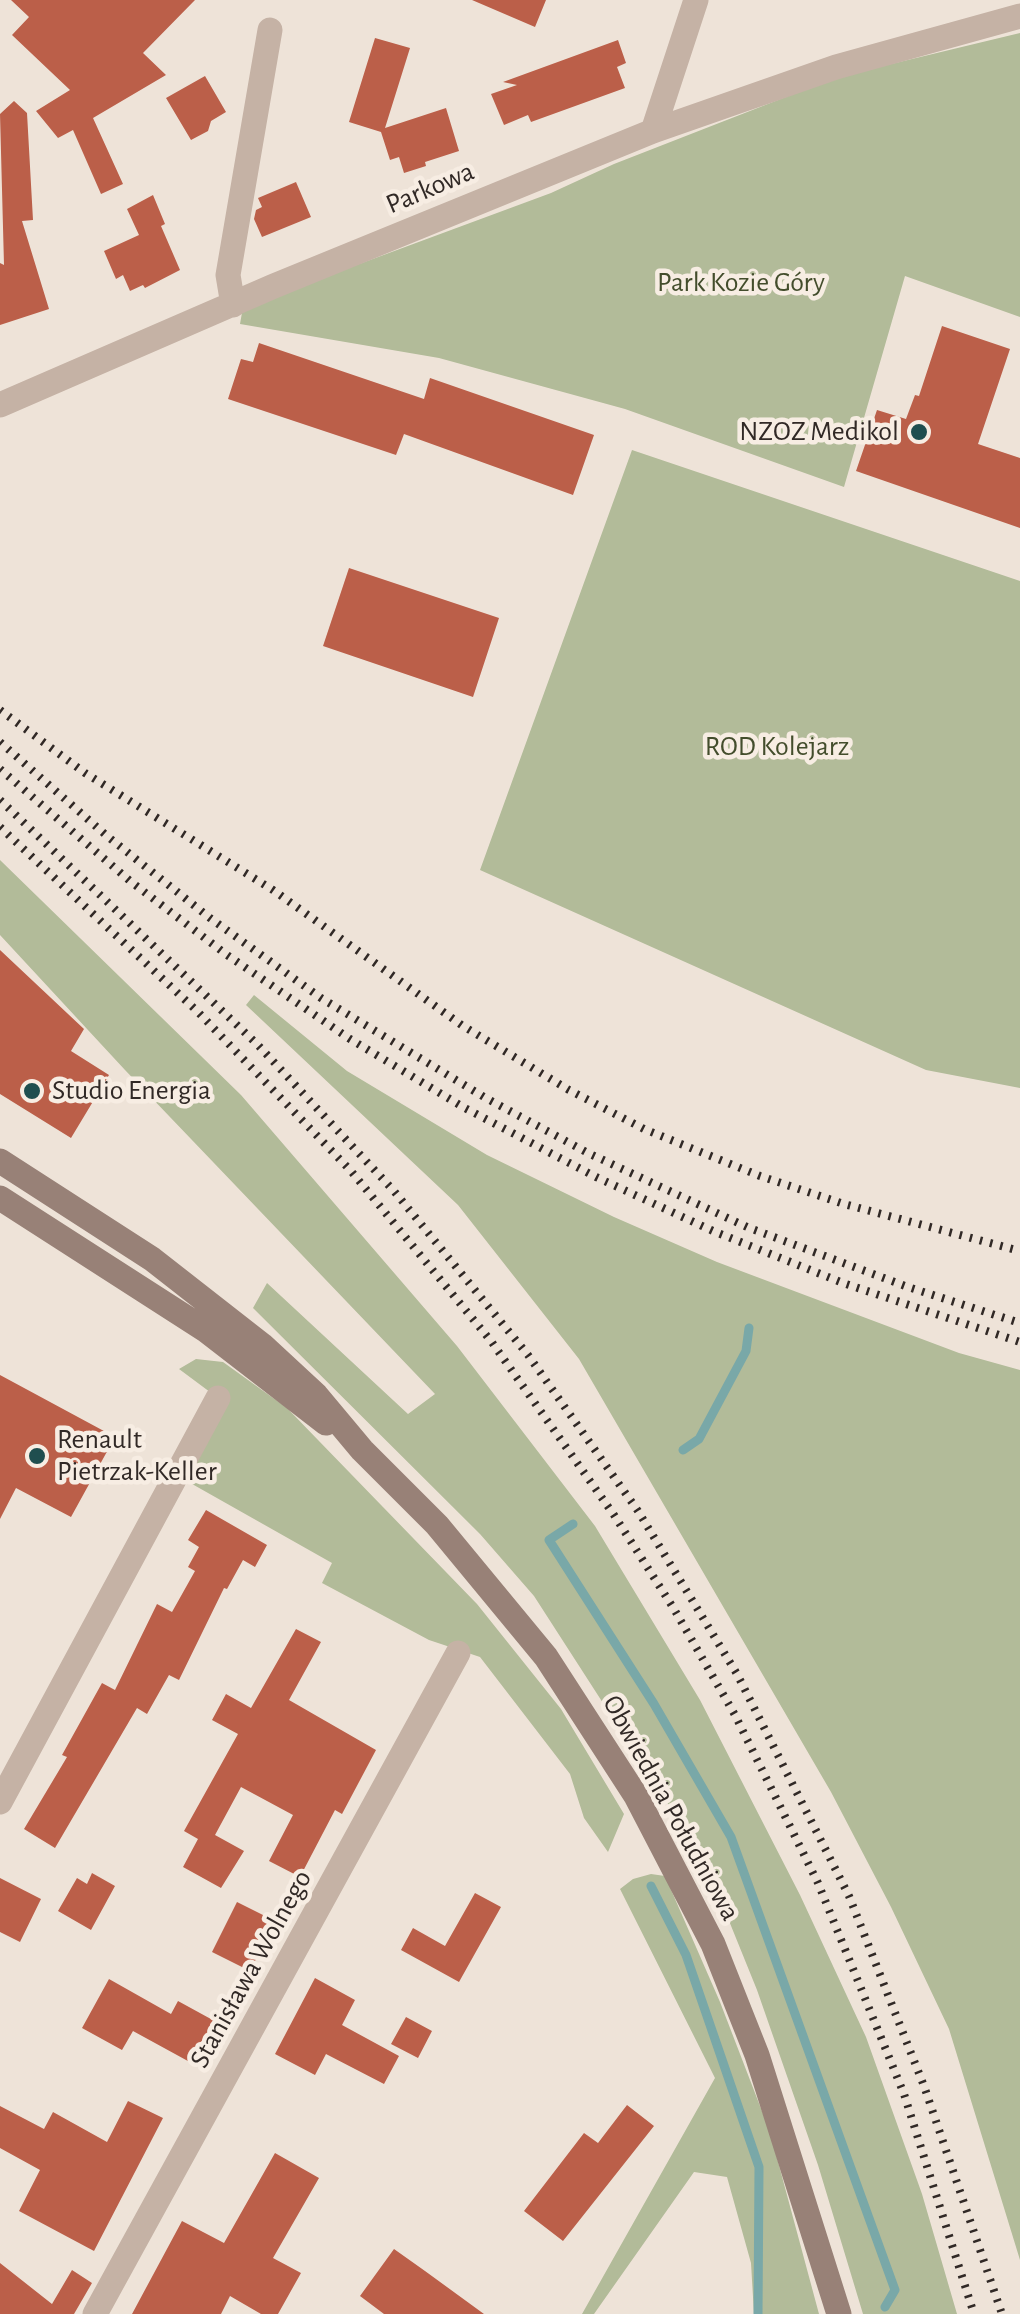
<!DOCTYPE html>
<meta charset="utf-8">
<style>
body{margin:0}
canvas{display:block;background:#eee3d8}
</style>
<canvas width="1020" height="2314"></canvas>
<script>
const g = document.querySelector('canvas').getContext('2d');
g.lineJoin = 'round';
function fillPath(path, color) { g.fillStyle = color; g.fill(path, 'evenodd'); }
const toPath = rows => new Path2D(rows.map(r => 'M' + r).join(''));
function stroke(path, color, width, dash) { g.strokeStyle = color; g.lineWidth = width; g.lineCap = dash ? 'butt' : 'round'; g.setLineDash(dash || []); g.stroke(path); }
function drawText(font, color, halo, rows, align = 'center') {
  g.font = font + ' "Alegreya Sans",sans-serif'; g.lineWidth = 9; g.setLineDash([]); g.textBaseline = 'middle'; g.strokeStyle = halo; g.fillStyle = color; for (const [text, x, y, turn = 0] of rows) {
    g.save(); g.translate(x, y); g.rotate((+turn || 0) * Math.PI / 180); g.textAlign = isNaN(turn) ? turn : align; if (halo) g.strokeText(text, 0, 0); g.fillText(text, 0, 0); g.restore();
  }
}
const green = toPath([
 [1020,33,1020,317,905,276,844,487,625,409,439,358,240,324,243,307,551,193,614,164,837,77],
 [632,450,1020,581,1020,1088,926,1070,480,870],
 [0,860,241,1095,457,1346,595,1526,700,1700,800,1895,866,2037,922,2194,957,2314,863,2314,818,2165,757,1990,723,1906,670,1807,534,1596,480,1534,253,1308,267,1283,408,1414,435,1394,125,1070,0,935],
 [254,995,347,1071,487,1155,614,1217,717,1262,959,1353,1020,1370,1020,2260,949,2029,891,1907,831,1792,579,1359,458,1205,246,1005],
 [196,1359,223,1362,287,1408,477,1604,561,1709,624,1814,608,1852,584,1818,570,1774,480,1657,429,1640,322,1583,332,1563,185,1480,218,1398,179,1369],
 [651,1874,665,1876,720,2002,770,2132,819,2314,754,2314,751,2263,727,2177,694,2172,594,2314,582,2314,715,2078,620,1889,633,1879]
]);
const stream = toPath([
 [683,1450,699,1439,746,1351,749,1328],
 [573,1524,549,1540,654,1704,731,1837,895,2290,885,2307],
 [651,1886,686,1955,759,2167,758,2314]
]);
const building = toPath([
 [11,0,195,0,143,53,166,75,93,118,123,184,101,194,73,130,58,138,36,111,70,90,12,35,29,17],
 [472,0,546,0,535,27],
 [375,38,410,48,385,128,446,108,459,151,425,162,426,166,404,173,399,157,390,160,381,132,349,122],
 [618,40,626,63,617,67,625,88,531,122,528,115,504,125,491,94,517,85,503,82],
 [205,76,226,112,211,121,208,131,191,140,166,98],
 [14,101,27,113,33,220,22,221,49,309,0,325,0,263,4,265,0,114],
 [296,182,311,217,262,237,254,219,256,210,262,207,258,198],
 [153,195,165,224,161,226,180,270,145,288,143,285,130,291,123,275,116,279,104,251,139,235,127,209],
 [942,326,1010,349,978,444,1020,458,1020,528,856,471,877,410,906,419,915,395,919,396],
 [259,343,424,399,430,378,594,435,573,495,404,434,396,455,228,399,241,359,253,362],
 [349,568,499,618,473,697,323,646],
 [0,950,84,1029,71,1051,109,1075,71,1138,0,1094],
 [0,1375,115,1437,71,1517,16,1488,0,1519],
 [206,1510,267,1545,255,1567,243,1560,227,1589,224,1588,179,1680,169,1675,147,1714,137,1708,55,1848,24,1829,67,1757,62,1755,102,1683,115,1690,157,1604,172,1612,195,1571,188,1567,199,1547,188,1540],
 [296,1629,321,1642,289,1700,376,1750,342,1814,335,1810,300,1877,269,1861,293,1815,241,1787,215,1835,244,1851,221,1888,183,1867,198,1839,184,1831,238,1734,212,1720,226,1694,251,1708],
 [92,1873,115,1886,91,1930,58,1911,77,1878,87,1884],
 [0,1878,41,1899,20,1942,0,1932],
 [475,1893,501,1907,459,1982,401,1950,413,1928,445,1946],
 [237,1902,275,1921,250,1971,212,1952],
 [315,1978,355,2000,342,2025,399,2056,384,2084,326,2054,315,2075,275,2054],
 [109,1979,171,2014,178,2001,220,2024,197,2066,133,2031,122,2050,82,2028],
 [406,2017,432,2031,418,2058,391,2044],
 [128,2101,163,2118,94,2251,19,2211,40,2170,0,2148,0,2106,44,2129,53,2112,107,2142],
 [627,2105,654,2126,563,2241,524,2211,584,2133,598,2143],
 [275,2153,319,2178,273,2258,301,2273,278,2314,261,2314,230,2296,221,2314,132,2314,182,2221,224,2243],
 [394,2249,425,2271,484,2314,384,2314,360,2296],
 [0,2263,52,2304,72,2270,92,2283,74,2314,0,2314]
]);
const street = toPath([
 [653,131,696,0],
 [233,305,228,275,270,30],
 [0,405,274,286,653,131,836,67,1020,16],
 [0,1802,218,1398],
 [95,2314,458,1653]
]);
const secondary = toPath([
 [0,1161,152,1259,262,1345,316,1395,362,1450,437,1525,546,1657,636,1796,713,1944,757,2055,839,2314],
 [0,1198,207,1331,326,1423]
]);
const rail = toPath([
 [0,710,85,773,273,890,463,1026,569,1090,644,1129,760,1176,844,1204,1020,1251],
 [0,742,107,836,210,918,321,998,484,1097,588,1153,747,1227,908,1287,1020,1323],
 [0,769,130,881,227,955,350,1039,463,1107,596,1177,713,1231,843,1283,1020,1342],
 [0,800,257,1044,394,1191,528,1355,638,1511,737,1674,849,1896,924,2086,1002,2314],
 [0,827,197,1011,351,1171,491,1341,614,1515,674,1609,735,1715,818,1883,904,2094,974,2314]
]);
const markers = [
 [919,432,10,"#1f4e4f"],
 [32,1091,10,"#1f4e4f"],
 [37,1456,10,"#1f4e4f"]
];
const streetNames = [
 ["Parkowa",430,188,-23],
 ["Obwiednia Południowa",671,1808,61],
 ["Stanisława Wolnego",251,1969,-61]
];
const parkNames = [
 ["Park Kozie Góry",741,283],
 ["ROD Kolejarz",777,747]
];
const poiNames = [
 ["NZOZ Medikol",899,432,"right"],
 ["Studio Energia",52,1091],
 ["Renault",57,1440],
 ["Pietrzak-Keller",57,1472]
];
fillPath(green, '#b2bb99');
stroke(stream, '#79a8a8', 9);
fillPath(building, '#bb5f49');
stroke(street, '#c5b2a5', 25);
stroke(secondary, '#988177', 25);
stroke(rail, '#312926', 8, [2.5, 8]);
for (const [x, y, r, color] of markers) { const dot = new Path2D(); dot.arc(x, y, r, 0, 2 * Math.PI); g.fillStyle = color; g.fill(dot); stroke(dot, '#f7ede3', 4); }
drawText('28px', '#312926', '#f7ede3', streetNames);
drawText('28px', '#434d2c', '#f7ede3', parkNames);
drawText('28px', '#312926', '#f7ede3', poiNames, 'left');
</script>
